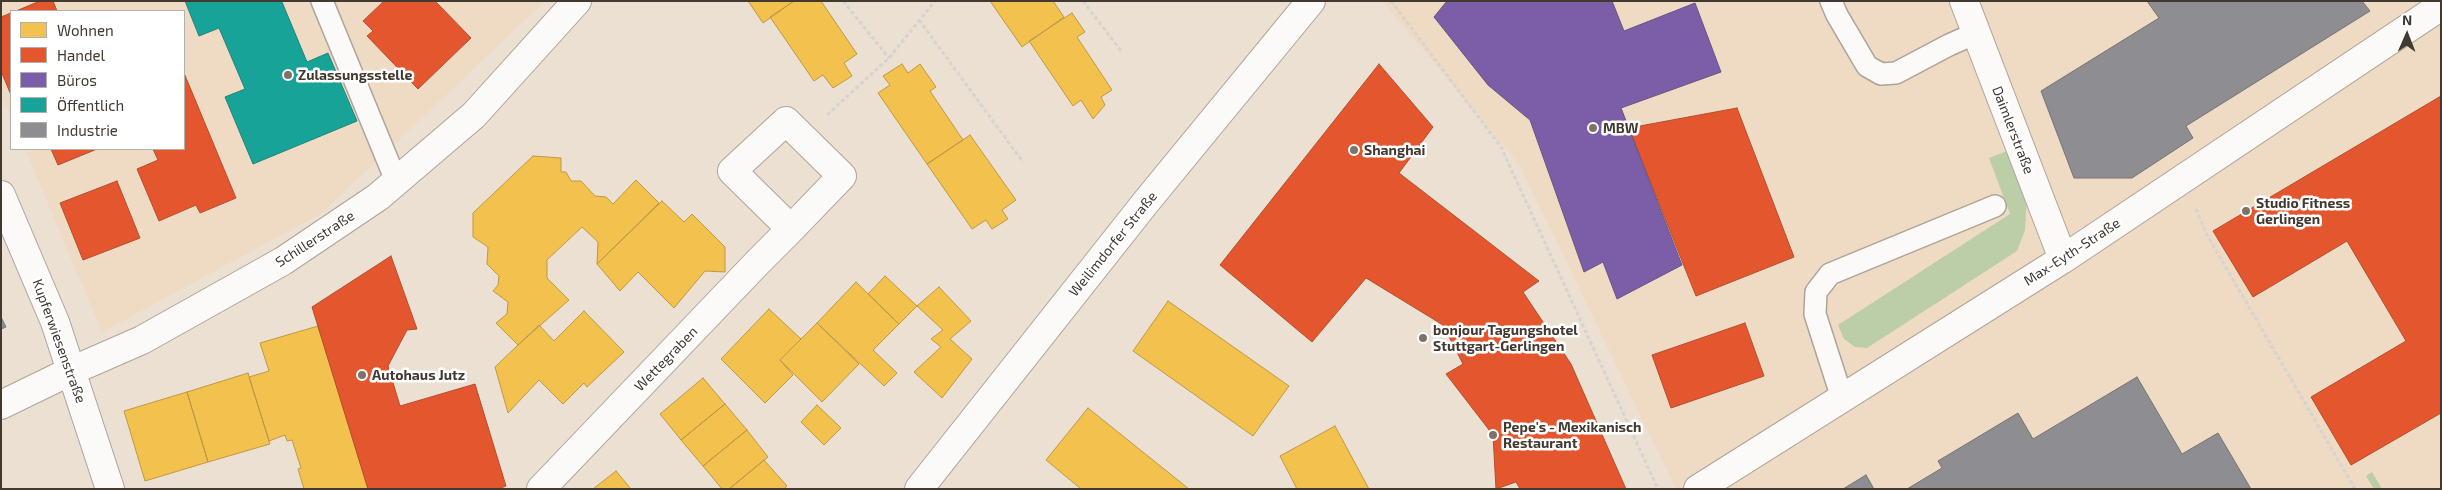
<!DOCTYPE html>
<meta charset="utf-8">
<style>
body{margin:0}
#map{position:relative;width:2442px;height:490px;overflow:hidden;background:#ece0d2;font-family:"Exo 2",sans-serif}
canvas{display:block}
.frame{position:absolute;inset:0;border:2px solid #423930;pointer-events:none}
.legend{position:absolute;left:10px;top:10px;width:175px;height:140px;box-sizing:border-box;background:#fff;border:1px solid #b3b0ac;margin:0;padding:6px 9px;list-style:none;font-size:15px;color:#423930}
.legend li{display:flex;align-items:center;gap:10px;height:25px}
.legend b{width:25px;border:1px solid #b3b0ac}
.north{position:absolute;left:2382px;top:10px;width:50px;height:50px;-webkit-text-stroke:4px #fff;paint-order:stroke;rotate:1deg;font-size:14px;font-weight:700;line-height:20px;text-align:center;color:#423930}
.north::after{content:'';display:block;margin:auto;width:18px;height:22px;background:#423930;clip-path:polygon(50% 0,100% 100%,50% 72%,0 100%)}
</style>
<div id="map">
<canvas width="2442" height="490"></canvas>
<div class="frame"></div>
<ul class="legend">
<li><b style="height:14px;background:#f2c14e"></b>Wohnen</li>
<li><b style="height:14px;background:#e4572e"></b>Handel</li>
<li><b style="height:14px;background:#7b5ea7"></b>Büros</li>
<li><b style="height:14px;background:#17a398"></b>Öffentlich</li>
<li><b style="height:14px;background:#8d8d92"></b>Industrie</li>
</ul>
<div class="north">N</div>
</div>
<script>
const g = document.querySelector('canvas').getContext('2d');
g.lineJoin = 'round';
function fillPath(path, color) { g.fillStyle = color; g.fill(path, 'evenodd'); }
const toPath = rows => new Path2D(rows.map(r => 'M' + r).join(''));
function stroke(path, color, width, dash) { g.strokeStyle = color; g.lineWidth = width; g.lineCap = dash ? 'butt' : 'round'; g.setLineDash(dash || []); g.stroke(path); }
function drawText(font, color, halo, rows, align = 'center') {
  g.font = font + ' "Exo 2",sans-serif'; g.lineWidth = 5; g.setLineDash([]); g.textBaseline = 'middle'; g.strokeStyle = halo; g.fillStyle = color; for (const [text, x, y, turn = 0] of rows) {
    g.save(); g.translate(x, y); g.rotate((+turn || 0) * Math.PI / 180); g.textAlign = isNaN(turn) ? turn : align; if (halo) g.strokeText(text, 0, 0); g.fillText(text, 0, 0); g.restore();
  }
}
const built = toPath([
 [1,1,545,1,322,213,102,332,25,149,184,149,184,11,11,11,11,117,1,94],
 [1382,1,2441,1,2441,489,1676,489,1520,166]
]);
const green = toPath([
 [2007,151,2027,198,2025,230,2017,251,1867,348,1855,347,1844,339,1838,325,2010,214,1989,158],
 [2372,472,2382,489,2374,489,2366,476]
]);
const homes = toPath([
 [748,1,794,1,763,23,748,1],
 [794,1,821,1,857,54,844,63,852,76,833,88,823,75,814,81,770,17,794,1],
 [990,1,1053,1,1064,17,1022,47,990,1],
 [1072,13,1085,32,1077,37,1112,90,1101,97,1105,105,1093,119,1081,100,1073,106,1029,41,1072,13],
 [902,64,908,73,920,64,936,87,930,91,963,140,927,164,878,93,890,85,883,76,902,64],
 [970,135,1016,200,1002,210,1008,219,992,229,986,220,972,229,927,164,970,135],
 [533,156,561,158,561,172,566,172,571,181,581,181,595,196,606,197,613,204,636,180,659,203,597,264,598,242,582,227,547,260,547,278,569,300,518,345,496,323,507,314,508,302,493,291,498,285,499,276,487,264,488,247,473,237,473,213,533,156],
 [662,201,684,222,692,214,725,247,725,272,705,271,674,308,638,272,620,291,597,264,662,201],
 [885,276,917,306,899,324,868,294,885,276],
 [856,282,899,324,873,350,897,373,884,386,817,323,856,282],
 [939,287,971,321,950,339,972,359,942,398,914,372,941,347,931,339,943,330,917,306,939,287],
 [1168,301,1289,386,1253,436,1133,351,1168,301],
 [769,309,801,339,780,360,793,375,765,403,721,359,769,309],
 [584,311,624,352,587,387,584,383,563,404,539,380,508,413,495,367,539,325,554,341,584,311],
 [817,323,859,364,822,402,780,360,817,323],
 [318,326,368,489,304,489,298,469,301,468,292,440,287,441,285,435,269,441,249,377,269,371,260,343,318,326],
 [248,373,270,444,208,462,187,392,248,373],
 [703,378,725,404,681,440,660,414,703,378],
 [187,392,208,462,145,481,124,411,187,392],
 [725,404,747,430,703,466,681,440,725,404],
 [817,405,841,428,824,445,801,422,817,405],
 [1088,408,1189,489,1081,489,1046,460,1088,408],
 [1335,426,1369,489,1297,489,1280,456,1335,426],
 [747,430,768,457,729,489,722,489,703,466,747,430],
 [764,460,787,486,784,489,729,489,764,460],
 [616,471,631,489,593,489,616,471]
]);
const shops = toPath([
 [40,1,53,1,57,11,16,11,40,1],
 [384,1,435,1,471,38,418,89,367,36,373,31,363,21,384,1],
 [11,13,11,95,1,71,1,17,11,13],
 [1379,64,1433,127,1399,173,1539,281,1523,292,1571,364,1626,489,1520,489,1516,482,1496,489,1493,435,1446,374,1463,364,1443,325,1366,278,1312,342,1220,265,1379,64],
 [184,73,236,198,200,213,196,205,159,221,137,169,158,160,153,149,184,149,184,73],
 [2441,96,2441,413,2351,465,2311,397,2406,341,2347,241,2253,297,2213,231,2441,96],
 [1737,108,1794,257,1696,296,1629,128,1737,108],
 [51,149,97,149,58,165,51,149],
 [117,181,140,238,83,260,60,203,117,181],
 [391,256,417,329,407,330,388,366,400,406,475,384,506,486,498,489,368,489,312,307,391,256],
 [1745,323,1764,376,1671,408,1652,355,1745,323]
]);
const offices = toPath([
 [1447,1,1612,1,1624,31,1695,3,1721,72,1621,108,1682,265,1617,299,1603,262,1584,272,1530,120,1488,85,1434,17,1447,1]
]);
const public = toPath([
 [185,1,283,1,282,2,307,62,328,53,357,121,253,164,225,97,245,89,219,28,199,36,185,1]
]);
const industry = toPath([
 [2147,1,2362,1,2370,11,2186,126,2193,138,2132,178,2074,178,2041,91,2159,18,2147,1],
 [1,317,6,327,1,329,1,317],
 [2137,377,2182,454,2218,433,2251,489,1907,489,1942,468,1938,461,2018,413,2033,439,2137,377],
 [1866,475,1874,489,1843,489,1866,475]
]);
const path = toPath([
 [843,1,889,58],
 [1083,1,1121,51],
 [1391,1,1501,147,1658,489],
 [919,20,1023,162],
 [827,115,889,58,935,1],
 [2196,209,2207,235,2355,489]
]);
const lane = toPath([
 [322,1,397,183],
 [1831,1,1837,15,1867,66,1881,74,1896,73,1949,45,1976,33],
 [1842,398,1815,314,1816,292,1830,274,1995,206]
]);
const street = toPath([
 [1964,1,2063,259],
 [1,195,55,322,110,489],
 [1,405,71,371,142,340,283,261,378,197,474,115,577,1],
 [541,489,758,262,791,229,842,176,786,121,732,171,791,229],
 [1698,489,2063,259,2441,6]
]);
const secondary = toPath([
 [919,489,1146,202,1311,1]
]);
const markers = [
 [288,75,5,"#7e7369"],
 [1593,128,5,"#7e7369"],
 [1354,150,5,"#7e7369"],
 [2246,211,5,"#7e7369"],
 [1423,338,5,"#7e7369"],
 [362,375,5,"#7e7369"],
 [1493,435,5,"#7e7369"]
];
const poiNames = [
 ["Zulassungsstelle",298,75],
 ["MBW",1603,128],
 ["Shanghai",1364,150],
 ["Studio Fitness",2256,203],
 ["Gerlingen",2256,219],
 ["bonjour Tagungshotel",1433,330],
 ["Stuttgart-Gerlingen",1433,346],
 ["Autohaus Jutz",372,375],
 ["Pepe's - Mexikanisch",1503,427],
 ["Restaurant",1503,443]
];
const streetNames = [
 ["Daimlerstraße",2013,130,69],
 ["Schillerstraße",315,239,-33],
 ["Weilimdorfer Straße",1113,244,-51],
 ["Max-Eyth-Straße",2072,252,-33],
 ["Kupferwiesenstraße",59,341,70],
 ["Wettegraben",666,359,-46]
];
fillPath(built, '#efdac4');
fillPath(green, '#bccea8');
fillPath(homes, '#f2c14e');
stroke(homes, '#bd9845', 1);
fillPath(shops, '#e4572e');
stroke(shops, '#b34e2f', 1);
fillPath(offices, '#7b5ea7');
stroke(offices, '#6a5383', 1);
fillPath(public, '#17a398');
stroke(public, '#248379', 1);
fillPath(industry, '#8d8d92');
stroke(industry, '#767475', 1);
stroke(lane, '#ada499', 24);
stroke(street, '#ada499', 30);
stroke(secondary, '#ada499', 30);
stroke(path, '#d7d3cf', 3, [4, 2.5]);
stroke(lane, '#fcfaf8', 21);
stroke(street, '#fcfaf8', 28);
stroke(secondary, '#fcfaf8', 28);
for (const [x, y, r, color] of markers) { const dot = new Path2D(); dot.arc(x, y, r, 0, 2 * Math.PI); g.fillStyle = color; g.fill(dot); stroke(dot, '#fff', 2); }
drawText('bold 14px', '#423930', '#fff', poiNames, 'left');
drawText('14px', '#423930', '#fff', streetNames);
</script>
